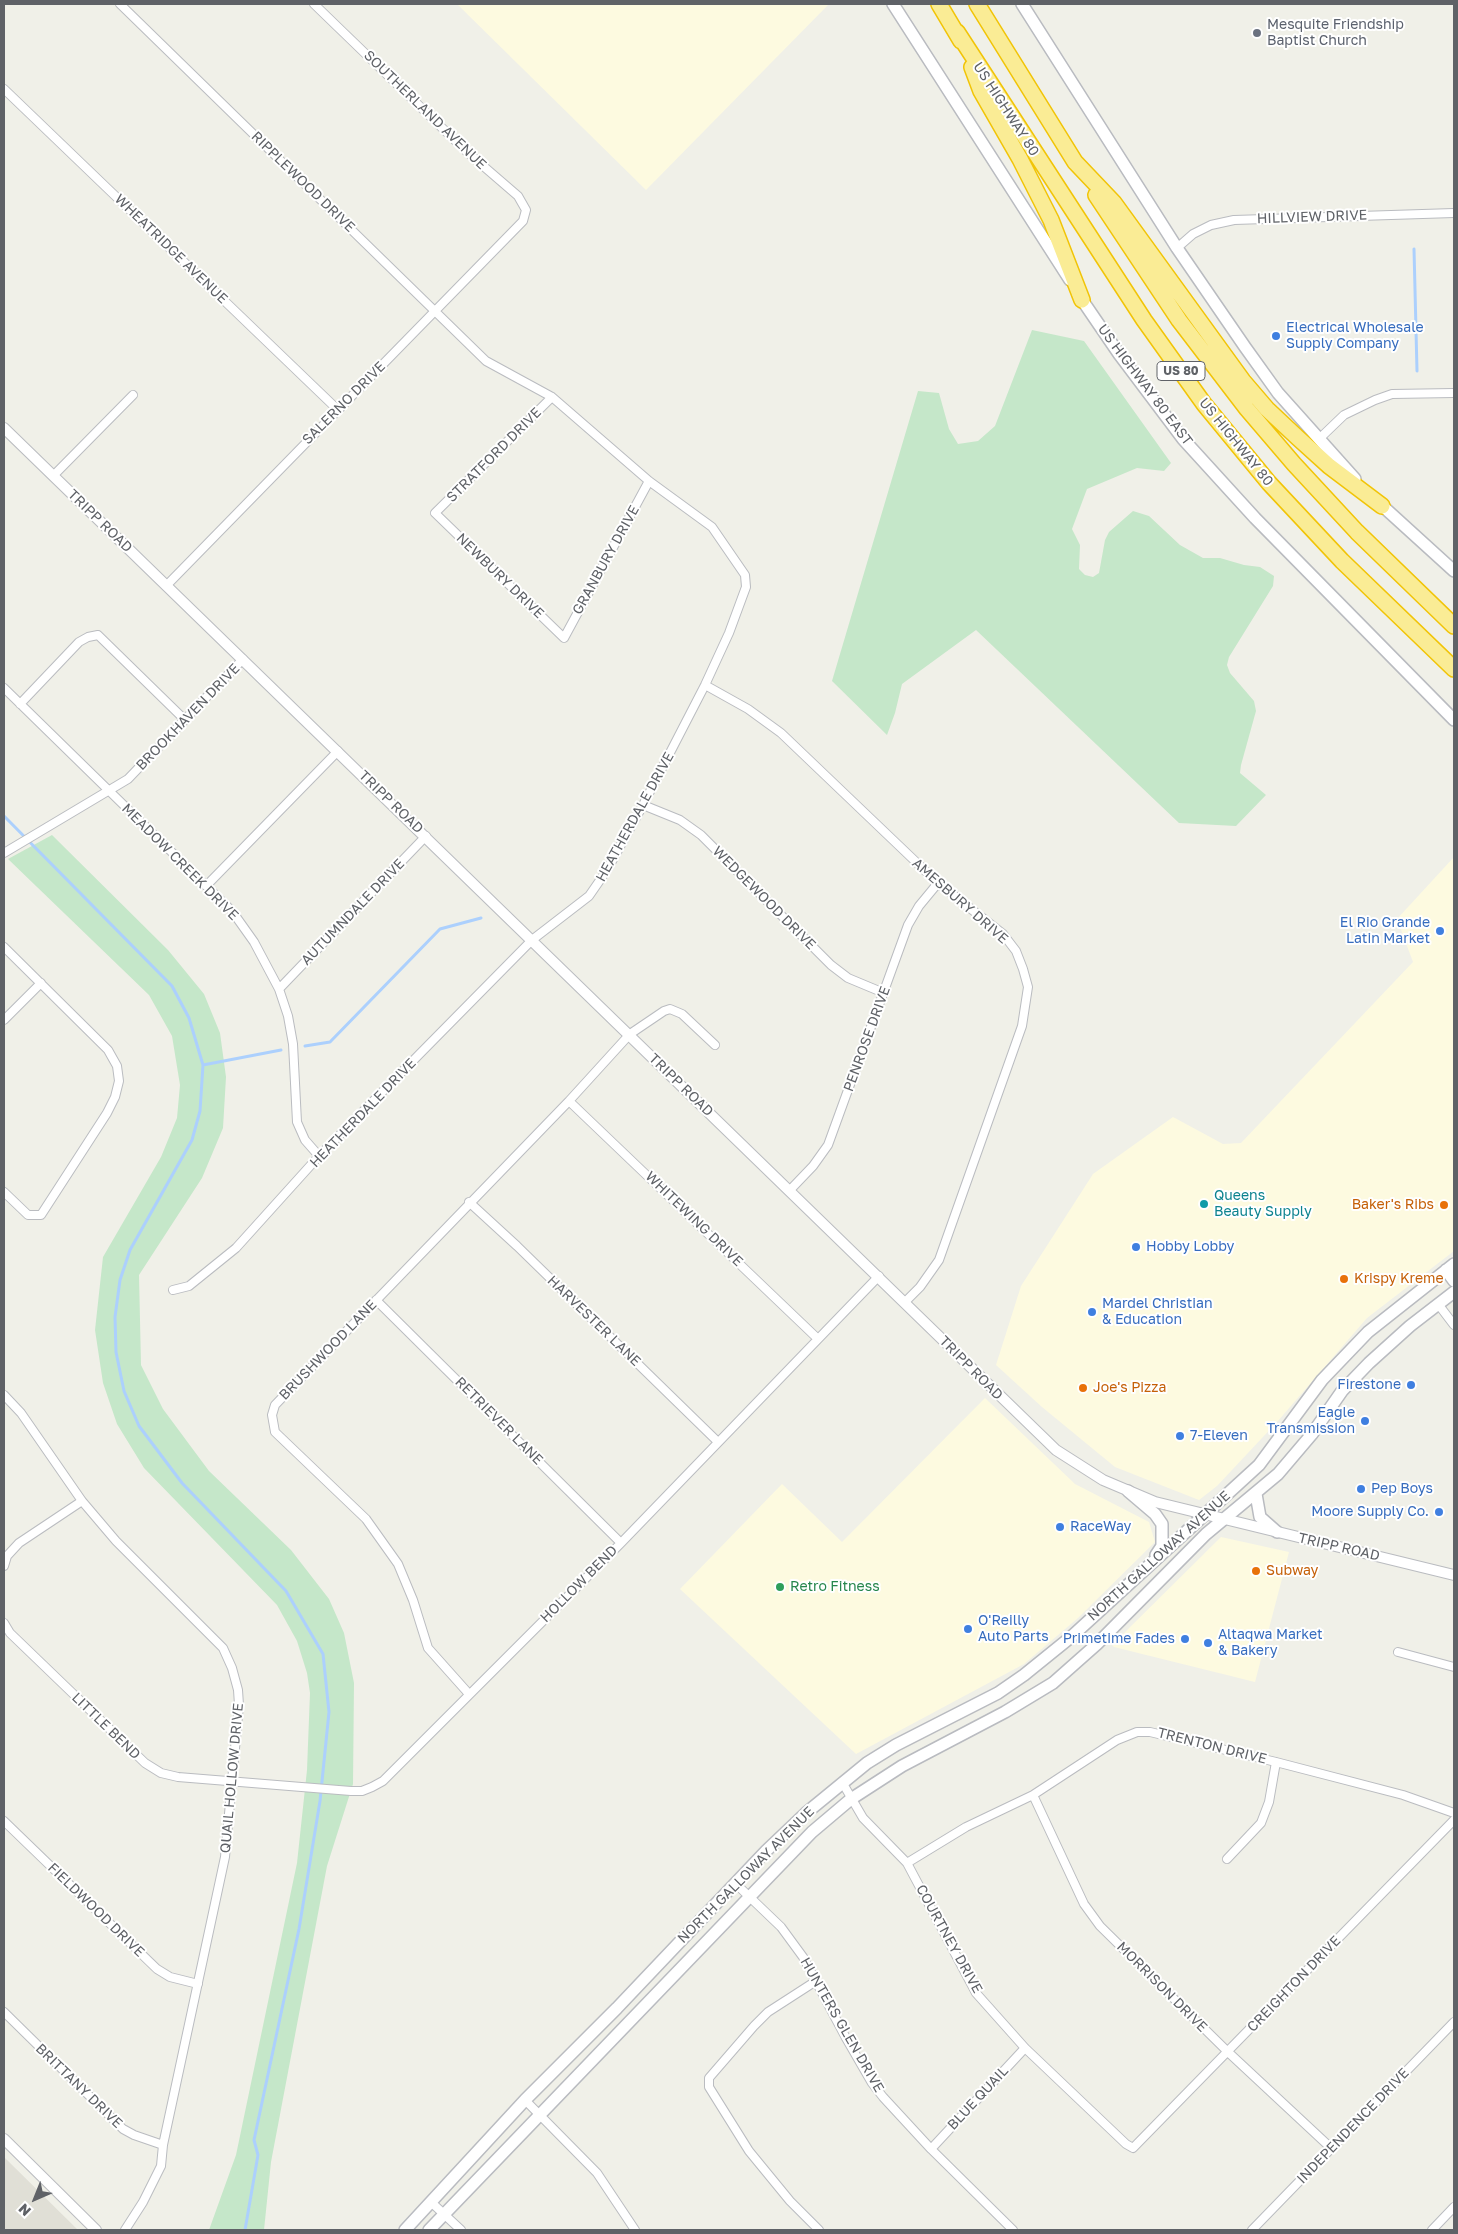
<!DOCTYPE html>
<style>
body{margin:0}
#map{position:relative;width:1458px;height:2234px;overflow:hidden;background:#f0f0e8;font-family:"Golos Text",sans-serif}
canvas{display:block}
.frame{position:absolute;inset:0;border:5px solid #5f6267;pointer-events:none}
.north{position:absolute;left:10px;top:2174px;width:50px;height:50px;-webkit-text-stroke:4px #fff;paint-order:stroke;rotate:224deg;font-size:14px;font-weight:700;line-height:20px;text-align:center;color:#5f6267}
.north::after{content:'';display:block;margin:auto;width:18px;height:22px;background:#5f6267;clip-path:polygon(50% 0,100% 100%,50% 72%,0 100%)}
</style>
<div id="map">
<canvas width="1458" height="2234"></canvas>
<div class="frame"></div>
<div class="north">N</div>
</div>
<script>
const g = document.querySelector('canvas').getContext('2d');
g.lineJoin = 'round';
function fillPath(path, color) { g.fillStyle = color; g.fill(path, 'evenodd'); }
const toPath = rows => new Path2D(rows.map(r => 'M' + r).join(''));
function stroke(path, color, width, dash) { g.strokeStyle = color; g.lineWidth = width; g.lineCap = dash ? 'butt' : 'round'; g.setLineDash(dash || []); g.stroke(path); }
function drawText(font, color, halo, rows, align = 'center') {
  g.font = font + ' "Golos Text",sans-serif'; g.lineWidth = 4; g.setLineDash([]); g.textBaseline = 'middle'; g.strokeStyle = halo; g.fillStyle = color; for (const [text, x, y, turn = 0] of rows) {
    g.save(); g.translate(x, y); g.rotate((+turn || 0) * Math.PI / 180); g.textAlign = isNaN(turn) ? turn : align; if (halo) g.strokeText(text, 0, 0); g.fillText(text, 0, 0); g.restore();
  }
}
const commercial = toPath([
 [457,4,829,4,646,190],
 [1454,857,1454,1251,1367,1318,1277,1422,1217,1486,1199,1500,1115,1467,1042,1407,996,1365,1021,1286,1093,1174,1173,1117,1223,1144,1241,1143,1413,962,1397,919],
 [985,1398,1075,1484,1149,1522,1155,1542,1078,1618,1024,1664,856,1754,680,1589,782,1484,842,1542],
 [1221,1537,1289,1552,1255,1682,1114,1647,1112,1645]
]);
const education = toPath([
 [4,2157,78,2230,4,2230]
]);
const green = toPath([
 [1032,330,1084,341,1171,463,1164,471,1137,468,1087,489,1072,529,1080,545,1079,569,1085,575,1093,577,1099,573,1105,540,1109,532,1133,511,1149,516,1180,545,1203,558,1220,558,1244,565,1260,567,1274,576,1273,586,1229,657,1227,665,1230,673,1254,701,1256,711,1241,765,1240,773,1266,795,1236,826,1179,823,976,630,902,684,895,713,887,735,832,681,918,391,939,393,949,429,958,444,978,441,995,426],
 [52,835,168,950,204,994,220,1033,226,1077,223,1128,202,1178,139,1275,141,1365,163,1409,209,1471,291,1550,329,1599,344,1633,354,1683,353,1784,327,1866,271,2162,264,2230,209,2230,236,2155,297,1863,307,1770,310,1693,307,1673,297,1641,277,1605,144,1468,117,1424,103,1383,95,1330,103,1257,161,1157,177,1118,180,1085,172,1036,149,995,8,859]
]);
const stream = toPath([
 [1414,249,1417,371],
 [4,816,172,986,189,1018,203,1065,200,1111,192,1140,130,1250,120,1280,115,1317,116,1352,124,1391,139,1426,182,1483,286,1591,323,1654,329,1712,320,1801,299,1929,254,2140,258,2155,245,2230],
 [305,1046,330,1042,440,929,481,918],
 [203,1065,281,1050]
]);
const minor = toPath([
 [120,4,486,361,552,397,649,481,712,527,745,575,746,587,729,633,705,685,643,805,607,870,589,896,532,940,319,1156,236,1248,189,1286,173,1290],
 [4,89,338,410],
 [1177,248,1193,234,1211,225,1234,220,1454,213],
 [552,397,435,513,564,638,649,481],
 [1319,439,1344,415,1375,400,1392,394,1454,393],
 [53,476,133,395],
 [166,586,523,221,526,210,518,196,467,152,314,4],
 [705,685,748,709,781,733,938,883,1003,934,1016,951,1023,969,1028,987,1022,1026,939,1260,920,1287,905,1302],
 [4,688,232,911,254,942,279,989,288,1016,293,1044,297,1122,305,1140,319,1156],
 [20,704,79,642,88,637,98,635,184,719],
 [643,805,680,820,701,835,831,965,848,978,884,993],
 [4,853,128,779,243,659],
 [206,886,338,751],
 [4,947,108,1050,117,1066,119,1081,115,1097,107,1113,41,1215,28,1215,4,1192],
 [279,989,426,836],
 [4,1020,41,983],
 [569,1101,818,1339],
 [790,1190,813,1166,828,1145,908,925,919,906,938,883],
 [469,1202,517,1246,718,1442],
 [376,1300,621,1543],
 [1438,1304,1454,1325],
 [4,1395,21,1413,82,1501,116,1541,223,1648,232,1668,238,1690,239,1705,225,1857,163,2145,161,2166,143,2202,125,2230],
 [4,1566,7,1556,19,1543,82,1501],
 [4,1623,10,1633,145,1763,161,1773,178,1777,351,1791,362,1791,372,1787,383,1781,621,1543,879,1276],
 [1398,1652,1454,1667],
 [469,1694,428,1648,413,1600,398,1564,366,1519,275,1432,272,1415,275,1405,569,1101,630,1034,664,1011,670,1009,682,1014,715,1045],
 [842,1782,863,1818,907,1863,976,1993,1025,2048,1126,2144,1133,2148,1454,1820],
 [1033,1795,1084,1904,1100,1926,1228,2052,1331,2148],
 [4,1821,157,1969,170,1977,198,1984],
 [1227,1859,1261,1823,1269,1802,1276,1762],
 [907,1863,966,1827,1033,1795,1117,1740,1137,1732,1150,1732,1276,1762,1403,1795,1454,1813],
 [735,1883,781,1927,803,1957,846,2038,872,2083,883,2097,931,2149,1013,2230],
 [816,1981,768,2012,754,2026,709,2078,709,2087,749,2151,790,2201,819,2230],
 [4,2012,123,2129,134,2135,163,2145],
 [525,2100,597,2173,635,2230],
 [931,2149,1025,2048],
 [432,2203,461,2230],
 [1252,2230,1454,2022],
 [1432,2230,1454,2207]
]);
const tertiary = toPath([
 [4,428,1056,1450,1103,1480,1155,1502,1454,1575],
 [4,2139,96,2230]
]);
const secondary = toPath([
 [893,4,1070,280],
 [1022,4,1177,248,1245,347,1278,393,1355,479],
 [1078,294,1119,354,1183,439,1255,518,1454,720],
 [1377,501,1454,571],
 [1446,1270,1454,1281],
 [1128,1491,1155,1514,1162,1524,1162,1546,1156,1555],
 [1256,1494,1260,1517,1277,1532],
 [405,2230,525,2100,617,2008,766,1851,806,1813,867,1763,896,1745,998,1693,1024,1675,1071,1637,1259,1465,1322,1380,1368,1332,1454,1264],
 [429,2230,812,1832,851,1799,902,1766,1005,1712,1053,1683,1097,1644,1206,1534,1278,1474,1312,1434,1342,1391,1369,1363,1410,1326,1454,1292]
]);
const motorway = toPath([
 [939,4,961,41],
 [977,4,1075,162,1114,203,1243,381,1267,409,1298,438,1329,466,1382,506],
 [957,32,1144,320,1204,404,1269,483,1342,561,1454,669],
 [972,67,981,91,1020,159,1051,220,1082,300],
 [1096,195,1179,320,1247,409,1294,464,1357,532,1454,626]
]);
const markers = [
 [1257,33,5,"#6b7280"],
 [1276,336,5,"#3f7fe0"],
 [1440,931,5,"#3f7fe0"],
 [1204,1204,5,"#0f9aa8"],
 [1444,1205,5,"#e8710a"],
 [1136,1247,5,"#3f7fe0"],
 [1344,1279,5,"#e8710a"],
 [1092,1312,5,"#3f7fe0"],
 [1411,1385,5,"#3f7fe0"],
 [1083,1388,5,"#e8710a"],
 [1365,1421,5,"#3f7fe0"],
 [1180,1436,5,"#3f7fe0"],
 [1361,1489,5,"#3f7fe0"],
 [1439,1512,5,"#3f7fe0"],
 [1060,1527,5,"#3f7fe0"],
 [1256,1571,5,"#e8710a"],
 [780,1587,5,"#2e9e5b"],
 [968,1629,5,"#3f7fe0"],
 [1185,1639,5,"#3f7fe0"],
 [1208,1643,5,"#3f7fe0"]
];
const shields = [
 [1181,371,48]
];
const shieldNames = [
 ["US 80",1181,371]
];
const worshipNames = [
 ["Mesquite Friendship",1267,25],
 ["Baptist Church",1267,41]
];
const streetNames = [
 ["US HIGHWAY 80",1006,109,57],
 ["SOUTHERLAND AVENUE",425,110,44],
 ["RIPPLEWOOD DRIVE",303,182,44],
 ["HILLVIEW DRIVE",1312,217,-2],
 ["WHEATRIDGE AVENUE",171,249,44],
 ["US HIGHWAY 80 EAST",1145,385,53],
 ["SALERNO DRIVE",344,403,-45],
 ["US HIGHWAY 80",1236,442,51],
 ["STRATFORD DRIVE",494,455,-45],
 ["TRIPP ROAD",100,521,44],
 ["GRANBURY DRIVE",606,560,-61],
 ["NEWBURY DRIVE",500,576,44],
 ["BROOKHAVEN DRIVE",188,717,-46],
 ["TRIPP ROAD",391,802,44],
 ["HEATHERDALE DRIVE",635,817,-61],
 ["MEADOW CREEK DRIVE",180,862,45],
 ["WEDGEWOOD DRIVE",764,898,45],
 ["AMESBURY DRIVE",960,901,41],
 ["AUTUMNDALE DRIVE",353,912,-46],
 ["PENROSE DRIVE",867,1039,-70],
 ["TRIPP ROAD",681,1085,44],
 ["HEATHERDALE DRIVE",363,1113,-46],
 ["WHITEWING DRIVE",694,1219,44],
 ["HARVESTER LANE",594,1321,44],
 ["BRUSHWOOD LANE",328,1350,-46],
 ["TRIPP ROAD",971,1368,45],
 ["RETRIEVER LANE",499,1421,45],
 ["TRIPP ROAD",1339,1547,13],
 ["NORTH GALLOWAY AVENUE",1159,1556,-42],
 ["HOLLOW BEND",579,1584,-45],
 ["LITTLE BEND",106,1726,44],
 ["TRENTON DRIVE",1212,1746,14],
 ["QUAIL HOLLOW DRIVE",232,1778,-85],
 ["NORTH GALLOWAY AVENUE",746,1875,-45],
 ["FIELDWOOD DRIVE",96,1910,44],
 ["COURTNEY DRIVE",949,1939,61],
 ["CREIGHTON DRIVE",1294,1984,-46],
 ["MORRISON DRIVE",1162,1987,45],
 ["HUNTERS GLEN DRIVE",842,2025,60],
 ["BRITTANY DRIVE",79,2086,44],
 ["BLUE QUAIL",978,2098,-47],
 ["INDEPENDENCE DRIVE",1353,2126,-46]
];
const shopNames = [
 ["Electrical Wholesale",1286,328],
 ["Supply Company",1286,344],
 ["El Rio Grande",1430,923,"right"],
 ["Latin Market",1430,939,"right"],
 ["Hobby Lobby",1146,1247],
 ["Mardel Christian",1102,1304],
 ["& Education",1102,1320],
 ["Firestone",1401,1385,"right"],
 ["Eagle",1355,1413,"right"],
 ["Transmission",1355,1429,"right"],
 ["7-Eleven",1190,1436],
 ["Pep Boys",1371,1489],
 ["Moore Supply Co.",1429,1512,"right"],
 ["RaceWay",1070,1527],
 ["O'Reilly",978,1621],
 ["Auto Parts",978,1637],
 ["Altaqwa Market",1218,1635],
 ["& Bakery",1218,1651],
 ["Primetime Fades",1175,1639,"right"]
];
const cultureNames = [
 ["Queens",1214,1196],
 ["Beauty Supply",1214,1212]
];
const foodNames = [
 ["Baker's Ribs",1434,1205,"right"],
 ["Krispy Kreme",1354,1279],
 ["Joe's Pizza",1093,1388],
 ["Subway",1266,1571]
];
const leisureNames = [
 ["Retro Fitness",790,1587]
];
fillPath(commercial, '#fdfae0');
fillPath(education, '#e0dfd6');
fillPath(green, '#c5e7c9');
stroke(stream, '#acd0fd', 3);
stroke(minor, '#babcc0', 10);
stroke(tertiary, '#babcc0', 12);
stroke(secondary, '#b9bbc0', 14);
stroke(motorway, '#f1c407', 18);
stroke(minor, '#fff', 8);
stroke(tertiary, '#fff', 10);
stroke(secondary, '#fff', 11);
stroke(motorway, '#faec95', 15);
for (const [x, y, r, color] of markers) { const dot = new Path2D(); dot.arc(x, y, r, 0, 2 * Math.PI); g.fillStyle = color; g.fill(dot); stroke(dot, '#fff', 2); }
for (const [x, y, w] of shields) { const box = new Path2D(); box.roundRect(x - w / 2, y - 9.5, w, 19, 4); g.fillStyle = '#fff'; g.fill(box); stroke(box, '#5f6267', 1); }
drawText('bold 12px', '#5f6267', null, shieldNames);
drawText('14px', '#5b616d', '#fff', worshipNames, 'left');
drawText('14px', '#5f6267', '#fff', streetNames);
drawText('14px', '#366cbe', '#fff', shopNames, 'left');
drawText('14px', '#0d838f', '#fff', cultureNames, 'left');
drawText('14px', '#c56008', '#fff', foodNames, 'left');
drawText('14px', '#27864d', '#fff', leisureNames, 'left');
</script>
